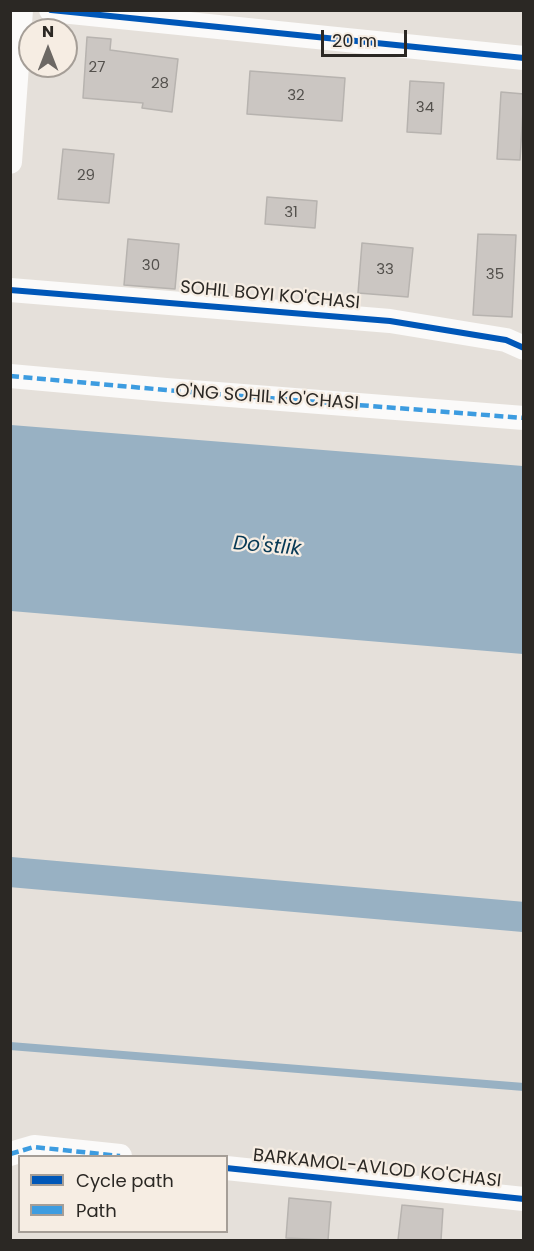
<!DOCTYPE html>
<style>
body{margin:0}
#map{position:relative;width:534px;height:1251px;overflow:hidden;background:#e5e0da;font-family:Poppins,sans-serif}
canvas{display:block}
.frame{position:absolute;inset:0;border:12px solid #2b2824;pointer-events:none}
.legend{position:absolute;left:18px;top:1155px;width:210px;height:78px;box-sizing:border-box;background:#f6ede3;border:2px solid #a59e97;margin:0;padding:8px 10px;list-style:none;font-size:18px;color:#2b2824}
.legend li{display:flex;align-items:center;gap:12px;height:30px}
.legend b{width:30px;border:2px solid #a59e97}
.north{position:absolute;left:18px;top:18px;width:60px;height:60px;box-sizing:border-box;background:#f6ede3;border:2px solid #a59e97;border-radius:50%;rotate:0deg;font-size:16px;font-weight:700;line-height:24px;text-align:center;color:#2b2824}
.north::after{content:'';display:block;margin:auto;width:21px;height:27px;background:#6c6864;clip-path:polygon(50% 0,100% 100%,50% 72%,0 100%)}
.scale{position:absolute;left:321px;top:30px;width:86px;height:27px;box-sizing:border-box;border:3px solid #2b2824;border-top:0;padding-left:8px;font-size:18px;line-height:21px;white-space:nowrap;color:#2b2824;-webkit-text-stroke:4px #f6ede3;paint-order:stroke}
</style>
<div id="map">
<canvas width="534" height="1251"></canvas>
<div class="frame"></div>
<ul class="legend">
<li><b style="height:8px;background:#0057b8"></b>Cycle path</li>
<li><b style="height:8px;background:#3d9ce0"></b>Path</li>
</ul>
<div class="north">N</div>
<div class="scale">20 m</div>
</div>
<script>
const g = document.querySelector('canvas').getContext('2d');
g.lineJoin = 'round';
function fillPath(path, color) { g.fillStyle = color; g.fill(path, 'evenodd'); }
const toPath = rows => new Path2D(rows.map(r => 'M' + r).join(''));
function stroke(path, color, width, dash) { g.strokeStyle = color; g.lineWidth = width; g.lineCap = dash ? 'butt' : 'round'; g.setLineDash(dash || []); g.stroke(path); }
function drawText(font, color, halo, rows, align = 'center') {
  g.font = font + ' Poppins,sans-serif'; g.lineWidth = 4.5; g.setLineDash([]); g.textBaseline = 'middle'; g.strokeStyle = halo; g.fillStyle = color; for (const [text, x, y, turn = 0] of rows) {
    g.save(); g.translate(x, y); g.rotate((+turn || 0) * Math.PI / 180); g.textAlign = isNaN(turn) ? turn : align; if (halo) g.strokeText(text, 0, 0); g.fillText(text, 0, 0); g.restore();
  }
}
const water = toPath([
 [11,425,523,466,523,654,11,611]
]);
const stream = toPath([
 [10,1046,524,1087]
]);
const canal = toPath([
 [10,872,524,917]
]);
const building = toPath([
 [87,37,111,39,110,50,178,59,172,112,142,108,143,103,83,98,87,37],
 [250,71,345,78,342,121,247,114,250,71],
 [410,81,444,83,441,134,407,132,410,81],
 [501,92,524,94,520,160,497,159,501,92],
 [63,149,114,154,109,203,58,199,63,149],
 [267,197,317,201,315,228,265,224,267,197],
 [478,234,516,235,512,317,473,315,478,234],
 [128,239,179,244,175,289,124,285,128,239],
 [362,243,413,248,408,297,358,293,362,243],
 [289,1198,331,1202,328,1240,286,1238,289,1198],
 [402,1205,443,1209,441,1240,398,1240,402,1205]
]);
const minor = toPath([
 [51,10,524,58],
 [10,162,21,10],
 [10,290,390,321,506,340,524,348],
 [10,376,166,390,524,418],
 [10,1154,34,1147,120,1156],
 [226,1168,524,1199]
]);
const quiet = toPath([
 [10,376,166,390,524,418],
 [10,1154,34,1147,120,1156]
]);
const cycleway = toPath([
 [51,10,524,58],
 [10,290,390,321,506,340,524,348],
 [226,1168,524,1199]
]);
const numberNames = [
 ["27",97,68],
 ["28",160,84],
 ["32",296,96],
 ["34",425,108],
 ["29",86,176],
 ["31",291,213],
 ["30",151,266],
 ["33",385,270],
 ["35",495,275]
];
const streetNames = [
 ["SOHIL BOYI KO'CHASI",270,296,5],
 ["O'NG SOHIL KO'CHASI",267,398,4],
 ["BARKAMOL-AVLOD KO'CHASI",377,1169,6]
];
const waterNames = [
 ["Do'stlik",267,547,5]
];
fillPath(water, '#98b1c3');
stroke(stream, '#98b1c3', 8);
stroke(canal, '#98b1c3', 30);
fillPath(building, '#cbc6c2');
stroke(building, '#b7b3af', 1.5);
stroke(minor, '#fbfaf9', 24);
stroke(quiet, '#3d9ce0', 4.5, [9, 4.5]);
stroke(cycleway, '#0057b8', 6);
drawText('15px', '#53504c', null, numberNames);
drawText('18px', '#2b2824', '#f6ede3', streetNames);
drawText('italic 20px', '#073955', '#f6ede3', waterNames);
</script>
